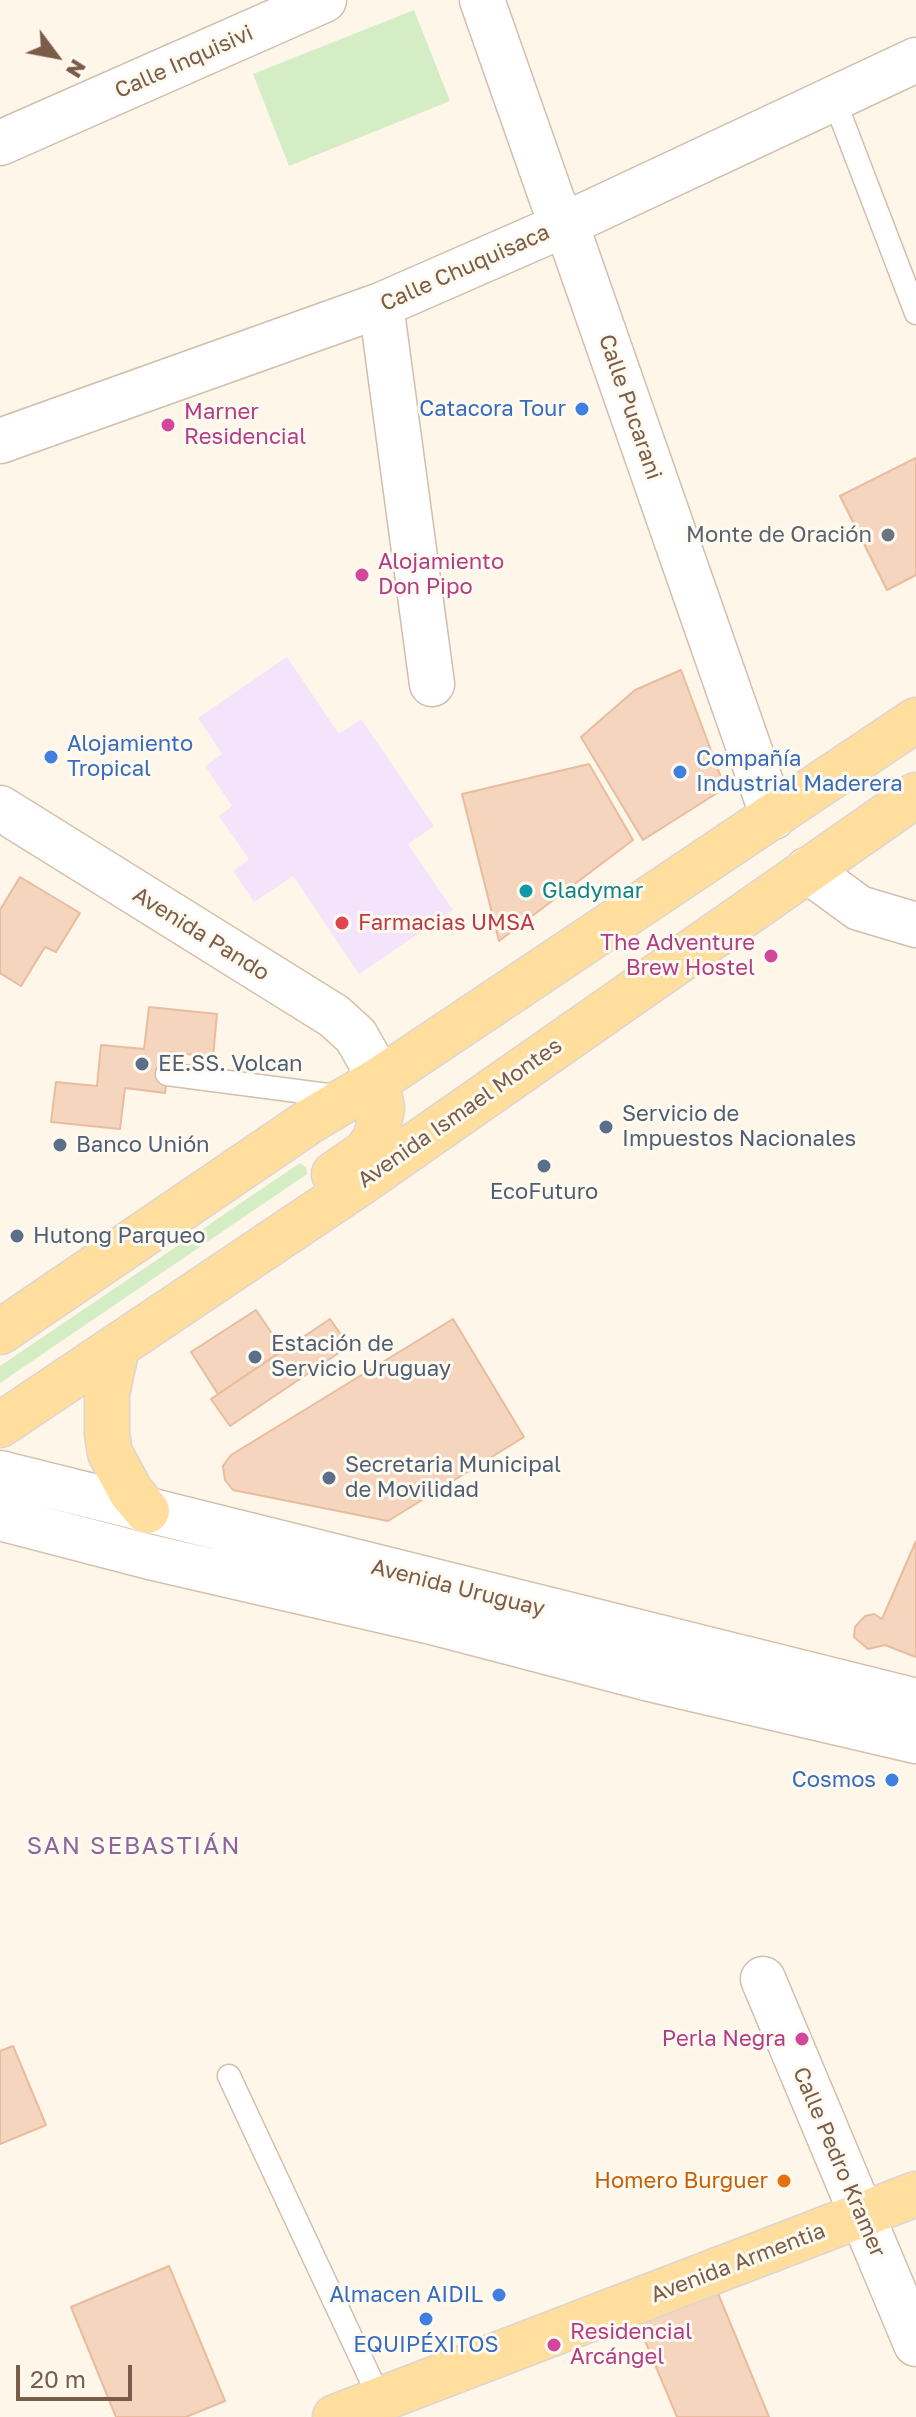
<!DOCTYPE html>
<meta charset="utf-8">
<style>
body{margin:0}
#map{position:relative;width:916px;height:2417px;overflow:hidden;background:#fef6e8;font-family:"Golos Text",sans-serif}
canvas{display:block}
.north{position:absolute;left:16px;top:16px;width:80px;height:80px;-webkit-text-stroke:6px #fffaf0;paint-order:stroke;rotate:122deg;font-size:22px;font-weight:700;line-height:32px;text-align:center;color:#7b5c49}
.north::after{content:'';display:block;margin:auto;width:28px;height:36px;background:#7b5c49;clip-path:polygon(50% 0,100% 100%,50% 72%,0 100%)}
.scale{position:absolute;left:16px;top:2365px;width:116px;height:36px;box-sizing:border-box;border:4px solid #7b5c49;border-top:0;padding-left:10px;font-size:24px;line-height:28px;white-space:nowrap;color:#7b5c49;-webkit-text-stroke:6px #fffaf0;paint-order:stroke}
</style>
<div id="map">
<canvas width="916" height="2417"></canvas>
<div class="north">N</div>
<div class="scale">20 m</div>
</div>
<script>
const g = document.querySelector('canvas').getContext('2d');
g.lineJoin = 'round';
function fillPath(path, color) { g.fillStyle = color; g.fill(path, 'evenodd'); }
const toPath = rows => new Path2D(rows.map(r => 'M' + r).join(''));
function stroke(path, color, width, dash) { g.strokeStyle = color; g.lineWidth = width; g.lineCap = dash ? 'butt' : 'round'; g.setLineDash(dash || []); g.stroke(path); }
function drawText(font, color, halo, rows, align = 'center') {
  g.font = font + ' "Golos Text",sans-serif'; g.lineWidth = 6; g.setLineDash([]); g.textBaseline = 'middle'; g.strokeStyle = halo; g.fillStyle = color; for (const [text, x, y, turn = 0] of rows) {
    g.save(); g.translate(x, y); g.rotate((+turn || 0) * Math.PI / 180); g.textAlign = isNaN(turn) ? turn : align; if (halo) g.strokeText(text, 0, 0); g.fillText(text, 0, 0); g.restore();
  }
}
const education = toPath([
 [287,657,339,734,361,719,434,826,408,844,453,910,359,974,293,876,254,902,233,871,249,859,219,816,232,806,205,766,222,754,198,718]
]);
const green = toPath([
 [414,10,450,101,289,166,253,74],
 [300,1163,306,1167,307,1174,0,1383,0,1366]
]);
const building = toPath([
 [916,458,916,575,887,590,840,496,916,458],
 [681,670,725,788,643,840,581,737,635,690,681,670],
 [589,764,633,840,499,941,462,794,589,764],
 [20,877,80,913,56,952,45,947,21,986,0,973,0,910,20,877],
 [149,1007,217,1014,213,1057,170,1052,165,1093,125,1088,120,1129,51,1122,56,1082,97,1086,101,1045,144,1049,149,1007],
 [256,1310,283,1350,218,1394,191,1352,256,1310],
 [330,1319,349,1346,230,1426,211,1399,330,1319],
 [453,1319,524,1437,388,1521,233,1490,225,1480,223,1466,231,1455,453,1319],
 [916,1541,916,1657,885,1645,868,1649,854,1637,855,1627,865,1616,874,1614,882,1619,916,1541],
 [13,2046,46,2125,0,2144,0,2051,13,2046],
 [169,2266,225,2401,186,2417,116,2417,71,2307,169,2266],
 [717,2291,769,2417,677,2417,638,2324,717,2291]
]);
const lane = toPath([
 [834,99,916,313],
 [167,1074,343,1097],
 [229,2076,380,2399]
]);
const street = toPath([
 [482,0,553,202,566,224,773,817],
 [0,143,324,0],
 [381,305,432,684],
 [0,441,381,305,566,224,916,60],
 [807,870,859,908,916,925],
 [763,1979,916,2344]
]);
const secondary = toPath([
 [0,808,334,1016,356,1036,369,1059,377,1081],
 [0,1473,916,1701],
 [0,1518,150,1557,432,1622,646,1678,916,1741]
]);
const primary = toPath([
 [334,1174,366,1152,376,1137,382,1108,377,1081],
 [0,1332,310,1121,377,1081,916,720],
 [117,1347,107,1394,107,1434,110,1453,131,1492,147,1511],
 [0,1425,359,1184,916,795],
 [335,2417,916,2194]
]);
const markers = [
 [582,409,8,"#3f7fe0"],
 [168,425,8,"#d1479c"],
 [888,535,8,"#6b7280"],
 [362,575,8,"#d1479c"],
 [51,757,8,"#3f7fe0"],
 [680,772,8,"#3f7fe0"],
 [526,891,8,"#0f9aa8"],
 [342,923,8,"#e0444e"],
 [771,956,8,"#d1479c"],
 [142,1064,8,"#5c6f8a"],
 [606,1127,8,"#5c6f8a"],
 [60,1145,8,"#5c6f8a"],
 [544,1166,8,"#5c6f8a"],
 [17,1236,8,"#5c6f8a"],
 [255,1357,8,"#5c6f8a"],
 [329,1478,8,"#5c6f8a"],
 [892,1780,8,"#3f7fe0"],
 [802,2039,8,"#d1479c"],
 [784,2181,8,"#e8710a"],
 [499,2295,8,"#3f7fe0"],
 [426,2319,8,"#3f7fe0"],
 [554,2345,8,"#d1479c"]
];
const streetNames = [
 ["Calle Inquisivi",184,62,-24],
 ["Calle Chuquisaca",465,268,-24],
 ["Calle Pucarani",630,407,71],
 ["Avenida Pando",201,934,32],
 ["Avenida Ismael Montes",460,1113,-35],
 ["Avenida Uruguay",458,1588,14],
 ["Calle Pedro Kramer",839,2162,67],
 ["Avenida Armentia",738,2263,-21]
];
const shopNames = [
 ["Catacora Tour",566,409],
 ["Alojamiento",67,744,"left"],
 ["Tropical",67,769,"left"],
 ["Compañía",696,759,"left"],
 ["Industrial Maderera",696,784,"left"],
 ["Cosmos",876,1780],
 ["Almacen AIDIL",483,2295],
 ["EQUIPÉXITOS",426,2345,"center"]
];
const hotelNames = [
 ["Marner",184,412],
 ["Residencial",184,437],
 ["Alojamiento",378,562],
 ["Don Pipo",378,587],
 ["The Adventure",755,943,"right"],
 ["Brew Hostel",755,968,"right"],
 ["Perla Negra",786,2039,"right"],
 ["Residencial",570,2332],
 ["Arcángel",570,2357]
];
const worshipNames = [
 ["Monte de Oración",872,535]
];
const cultureNames = [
 ["Gladymar",542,891]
];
const healthNames = [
 ["Farmacias UMSA",358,923]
];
const serviceNames = [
 ["EE.SS. Volcan",158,1064],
 ["Servicio de",622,1114],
 ["Impuestos Nacionales",622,1139],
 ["Banco Unión",76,1145],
 ["EcoFuturo",544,1192,"center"],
 ["Hutong Parqueo",33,1236],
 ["Estación de",271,1344],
 ["Servicio Uruguay",271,1369],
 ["Secretaria Municipal",345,1465],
 ["de Movilidad",345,1490]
];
const foodNames = [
 ["Homero Burguer",768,2181]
];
const neighbourhoodNames = [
 ["SAN SEBASTIÁN",134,1846]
];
fillPath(education, '#f3e4fb');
fillPath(green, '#d4edc5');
fillPath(building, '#f5d5be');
stroke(building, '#e9bc9d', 2);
stroke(lane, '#d2beac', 25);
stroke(street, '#d2beac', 47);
stroke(secondary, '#d7c0ac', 47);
stroke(primary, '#ddd5d0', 47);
stroke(lane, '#fff', 22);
stroke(street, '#fff', 44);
stroke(secondary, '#fff', 44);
stroke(primary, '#ffde9e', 44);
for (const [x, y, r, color] of markers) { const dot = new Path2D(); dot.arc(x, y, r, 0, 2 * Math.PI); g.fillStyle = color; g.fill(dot); stroke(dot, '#fffaf0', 3); }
drawText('22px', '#7b5c49', '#fffaf0', streetNames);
drawText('22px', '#366cbe', '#fffaf0', shopNames, 'right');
drawText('22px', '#b23c85', '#fffaf0', hotelNames, 'left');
drawText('22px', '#5b616d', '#fffaf0', worshipNames, 'right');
drawText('22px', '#0d838f', '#fffaf0', cultureNames, 'left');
drawText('22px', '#be3a42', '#fffaf0', healthNames, 'left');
drawText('22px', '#4e5e75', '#fffaf0', serviceNames, 'left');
drawText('22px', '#c56008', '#fffaf0', foodNames, 'right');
g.letterSpacing = '2px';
drawText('24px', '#8c659e', '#fffaf0', neighbourhoodNames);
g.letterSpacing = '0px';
</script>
